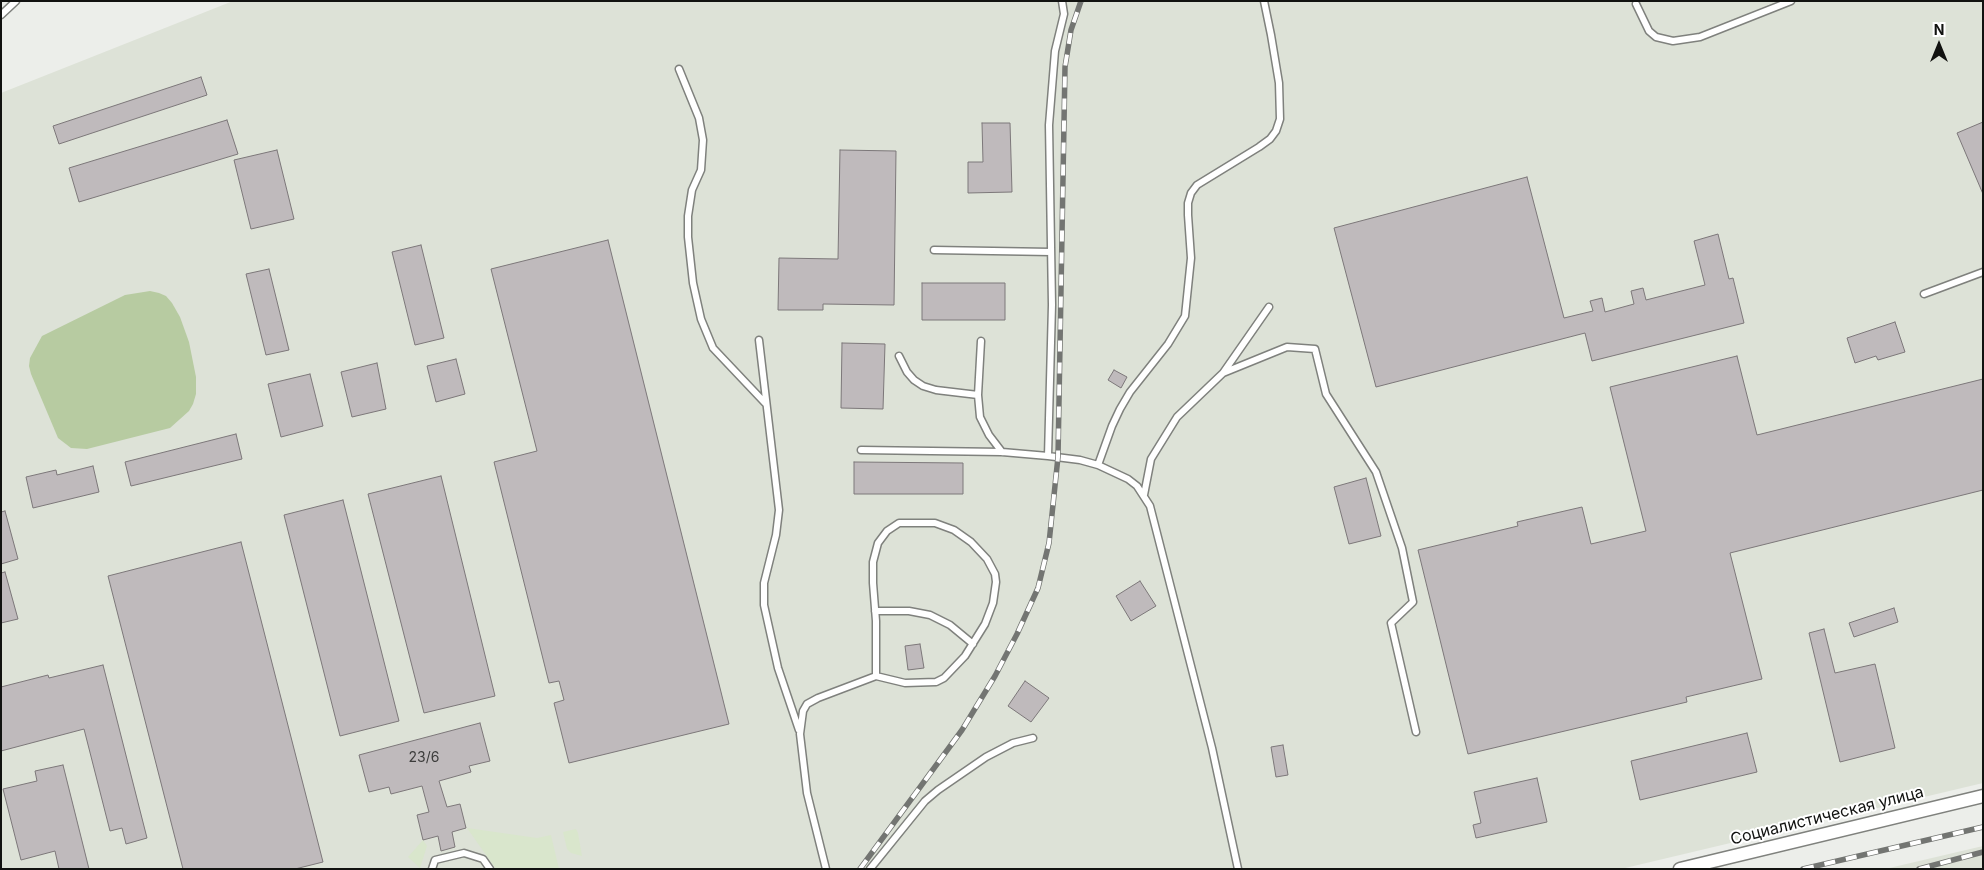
<!DOCTYPE html>
<meta charset="utf-8">
<style>
body{margin:0}
#map{position:relative;width:1984px;height:870px;overflow:hidden;background:#eceeea;font-family:Inter,sans-serif}
canvas{display:block}
.frame{position:absolute;inset:0;border:2px solid #111210;pointer-events:none}
.north{position:absolute;left:1914px;top:20px;width:50px;height:50px;-webkit-text-stroke:4px #fff;paint-order:stroke;rotate:0deg;font-size:14px;font-weight:700;line-height:20px;text-align:center;color:#111210}
.north::after{content:'';display:block;margin:auto;width:18px;height:22px;background:#111210;clip-path:polygon(50% 0,100% 100%,50% 72%,0 100%)}
</style>
<div id="map">
<canvas width="1984" height="870"></canvas>
<div class="frame"></div>
<div class="north">N</div>
</div>
<script>
const g = document.querySelector('canvas').getContext('2d');
g.lineJoin = 'round';
function fillPath(path, color) { g.fillStyle = color; g.fill(path, 'evenodd'); }
const toPath = rows => new Path2D(rows.map(r => 'M' + r).join(''));
function stroke(path, color, width, dash) { g.strokeStyle = color; g.lineWidth = width; g.lineCap = dash ? 'butt' : 'round'; g.setLineDash(dash || []); g.stroke(path); }
function drawText(font, color, halo, rows, align = 'center') {
  g.font = font + ' Inter,sans-serif'; g.lineWidth = 4; g.setLineDash([]); g.textBaseline = 'middle'; g.strokeStyle = halo; g.fillStyle = color; for (const [text, x, y, turn = 0] of rows) {
    g.save(); g.translate(x, y); g.rotate((+turn || 0) * Math.PI / 180); g.textAlign = isNaN(turn) ? turn : align; if (halo) g.strokeText(text, 0, 0); g.fillText(text, 0, 0); g.restore();
  }
}
const built = toPath([
 [233,1,1983,1,1983,783,1621,869,1,869,1,93],
 [1983,846,1983,869,1885,869]
]);
const green = toPath([
 [467,828,537,838,551,835,559,869,496,869],
 [576,829,578,833,582,856,571,853,567,849,563,832],
 [423,840,427,846,420,868,408,857]
]);
const water = toPath([
 [150,291,159,293,166,296,172,303,180,317,189,342,196,377,196,394,193,404,189,411,170,428,87,449,71,448,58,438,31,374,29,366,30,358,42,336,125,295]
]);
const building = toPath([
 [201,77,207,95,59,144,53,126,201,77],
 [227,120,238,154,79,202,69,168,227,120],
 [1983,122,1983,194,1957,133,1983,122],
 [982,123,1010,123,1012,192,968,193,968,162,983,162,982,123],
 [277,150,294,219,251,229,234,160,277,150],
 [840,150,896,151,894,305,823,304,823,310,778,310,779,258,838,259,840,150],
 [1527,177,1564,318,1593,311,1590,301,1602,298,1605,312,1634,304,1631,291,1643,288,1646,300,1705,285,1694,241,1718,234,1729,279,1733,278,1744,323,1592,361,1585,333,1376,387,1334,228,1527,177],
 [608,240,729,724,569,763,554,703,564,700,559,681,549,683,494,462,537,451,491,269,608,240],
 [421,245,444,338,415,345,392,252,421,245],
 [269,269,289,350,266,355,246,274,269,269],
 [922,283,1005,283,1005,320,922,320,922,283],
 [1895,322,1905,352,1878,360,1876,356,1855,363,1847,338,1895,322],
 [842,343,885,344,883,409,841,408,842,343],
 [1737,356,1757,435,1983,379,1983,490,1730,553,1762,679,1686,697,1687,702,1468,754,1418,550,1518,526,1517,522,1582,507,1591,544,1646,531,1610,387,1737,356],
 [456,359,465,394,436,402,427,366,456,359],
 [377,363,386,409,352,417,341,372,377,363],
 [1114,370,1127,377,1121,388,1108,380,1114,370],
 [310,374,323,426,281,437,268,384,310,374],
 [236,434,242,459,131,486,125,462,236,434],
 [854,462,963,463,963,494,854,494,854,462],
 [93,466,99,492,33,508,26,477,56,470,57,475,93,466],
 [441,476,495,696,424,713,368,494,441,476],
 [1366,478,1381,536,1349,544,1334,487,1366,478],
 [343,500,399,721,340,736,284,515,343,500],
 [5,511,18,559,1,564,1,512,5,511],
 [241,542,323,862,295,869,183,869,108,576,241,542],
 [5,572,18,619,1,623,1,573,5,572],
 [1140,581,1156,606,1131,621,1116,596,1140,581],
 [1894,608,1898,622,1854,637,1849,623,1894,608],
 [1824,629,1835,673,1875,664,1895,748,1840,762,1809,633,1824,629],
 [920,644,924,668,908,670,905,646,920,644],
 [103,665,147,838,126,844,122,828,110,831,84,729,1,751,1,687,48,675,49,678,103,665],
 [1025,681,1049,698,1031,722,1008,706,1025,681],
 [480,723,490,761,469,766,471,772,439,781,447,807,460,804,466,828,452,832,455,847,441,851,438,836,423,840,417,815,429,812,422,786,391,794,389,787,369,792,359,755,480,723],
 [1747,733,1757,772,1640,800,1631,761,1747,733],
 [1283,745,1288,775,1276,777,1271,747,1283,745],
 [63,765,89,869,59,869,55,851,21,860,3,789,37,781,35,771,63,765],
 [1537,778,1547,822,1476,838,1473,825,1481,823,1474,792,1537,778]
]);
const lane = toPath([
 [1636,4,1649,31,1656,37,1673,41,1700,37,1791,1],
 [1,15,16,1],
 [679,69,699,118,703,140,701,170,692,190,688,216,688,237,693,283,701,319,713,348,766,404],
 [934,250,1051,252],
 [1924,294,1983,272],
 [759,340,779,510,776,535,764,583,764,605,778,668,799,730],
 [981,341,978,395,980,417,989,435,1002,452],
 [899,356,907,372,914,380,923,386,936,390,978,395],
 [1223,373,1287,347,1315,349,1326,394,1376,472,1402,548,1413,602,1391,623,1416,732],
 [861,450,1002,452,1048,456,1080,460,1098,465,1128,479,1137,486,1150,506,1212,748,1238,869],
 [1048,456,1052,305,1049,125,1055,51,1064,14,1062,1],
 [1098,465,1112,426,1120,409,1130,392,1168,344,1185,316,1191,258,1188,215,1188,203,1191,193,1197,185,1259,147,1270,139,1276,131,1280,119,1279,83,1271,35,1264,1],
 [1144,495,1151,459,1177,417,1223,373,1269,307],
 [875,611,909,611,930,615,950,625,973,644],
 [432,869,435,860,464,853,483,859,490,869],
 [826,869,807,793,800,734,803,711,807,704,818,698,876,676,905,683,936,682,944,678,965,656,985,624,993,603,996,582,995,574,987,559,971,542,954,530,935,523,899,523,887,531,878,543,873,562,873,583,876,621,876,676],
 [870,869,925,801,938,790,986,757,1013,743,1033,738]
]);
const street = toPath([
 [1680,869,1983,796]
]);
const rail = toPath([
 [860,869,962,730,995,676,1017,634,1038,588,1049,543,1058,457,1065,67,1071,30,1081,1],
 [1803,869,1983,827],
 [1919,869,1983,852]
]);
const numberNames = [
 ["23/6",424,758]
];
const streetNames = [
 ["Социалистическая улица",1827,816,-14]
];
fillPath(built, '#dde2d7');
fillPath(green, '#d9e6cc');
fillPath(water, '#b7cba1');
fillPath(building, '#bfbabc');
stroke(building, '#7d787a', 1);
stroke(lane, '#7f817d', 9);
stroke(street, '#7f817d', 15);
stroke(lane, '#fff', 6);
stroke(street, '#fff', 12);
stroke(rail, '#737572', 5.5);
stroke(rail, '#fff', 4, [11]);
drawText('14px', '#3c3c3b', null, numberNames);
drawText('16px', '#111210', '#fff', streetNames);
</script>
